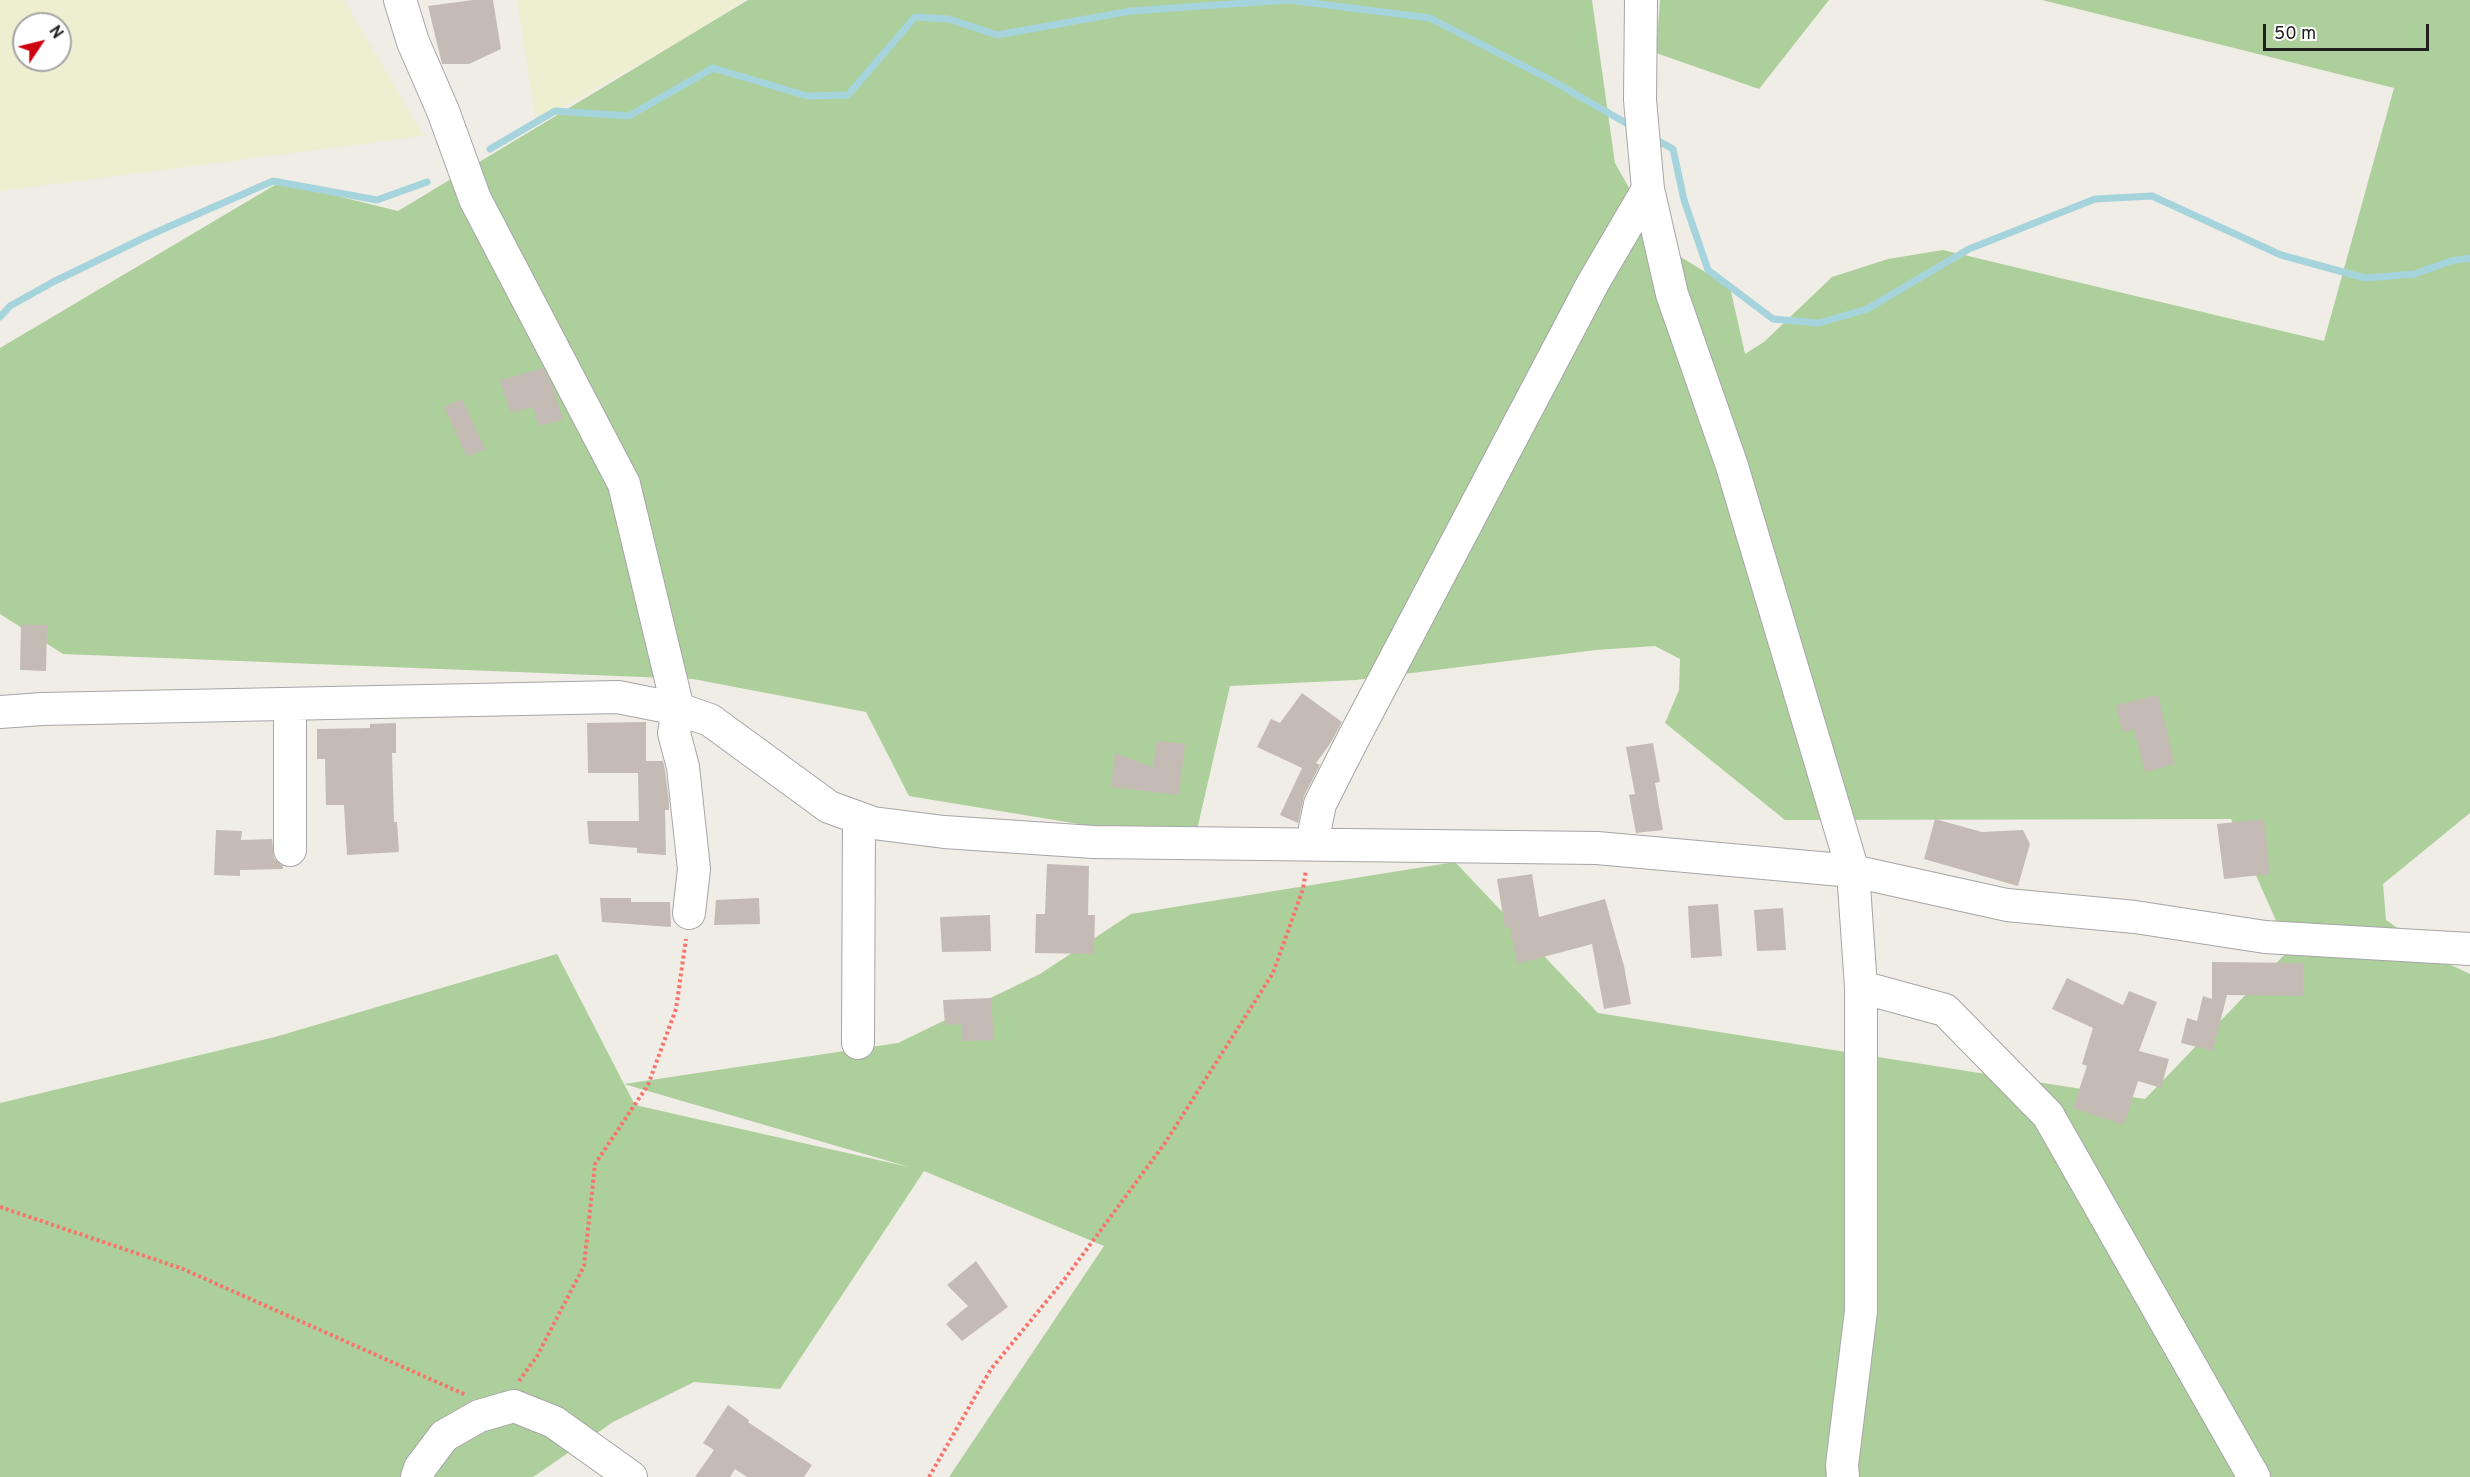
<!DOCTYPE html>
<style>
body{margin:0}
#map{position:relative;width:2470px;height:1477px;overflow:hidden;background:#f0ece6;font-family:Overpass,sans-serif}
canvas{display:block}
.north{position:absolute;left:12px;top:12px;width:60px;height:60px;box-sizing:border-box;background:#fff;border:2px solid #a5a5a5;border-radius:50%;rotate:55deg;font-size:16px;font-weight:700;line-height:24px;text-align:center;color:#1f1f1f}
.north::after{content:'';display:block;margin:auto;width:21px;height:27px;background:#ce010e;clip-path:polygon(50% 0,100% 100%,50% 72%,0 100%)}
.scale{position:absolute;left:2263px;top:24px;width:166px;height:27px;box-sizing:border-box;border:3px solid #1f1f1f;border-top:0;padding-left:8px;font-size:18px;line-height:21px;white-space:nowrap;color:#1f1f1f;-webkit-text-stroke:4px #fff;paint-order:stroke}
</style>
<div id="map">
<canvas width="2470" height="1477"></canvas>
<div class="north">N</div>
<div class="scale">50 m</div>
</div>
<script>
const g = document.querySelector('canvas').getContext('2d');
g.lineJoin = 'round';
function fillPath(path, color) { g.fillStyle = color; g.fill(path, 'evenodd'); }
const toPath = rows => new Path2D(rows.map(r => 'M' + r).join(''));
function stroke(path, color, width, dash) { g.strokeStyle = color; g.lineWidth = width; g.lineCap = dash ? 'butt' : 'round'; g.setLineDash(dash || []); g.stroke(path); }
const farmland = toPath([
 [0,0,344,0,424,136,0,191],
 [24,24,60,24,60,60,24,60],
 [517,0,744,0,684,39,536,122]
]);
const forest = toPath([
 [748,0,1592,0,1615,163,1661,245,1730,287,1745,354,1764,342,1832,277,1888,259,1943,250,2324,341,2394,88,2042,0,2470,0,2470,813,2383,884,2386,920,2451,965,2470,974,2470,1477,949,1477,1104,1246,924,1171,780,1389,694,1382,613,1422,533,1477,0,1477,0,1103,275,1037,557,954,624,1084,898,1043,1040,974,1131,914,1455,862,1598,1013,2145,1099,2289,950,2231,819,1785,820,1665,723,1679,690,1680,659,1655,646,1596,650,1356,680,1230,686,1194,843,909,796,866,712,693,679,63,654,0,614,0,348,280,182,398,211],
 [624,1084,909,1167,635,1105],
 [1660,0,1829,0,1759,89,1656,53]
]);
const stream = toPath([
 [1653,138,1673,149,1684,200,1708,270,1773,319,1819,323,1867,309,1969,249,2095,199,2152,196,2281,255,2365,278,2414,274,2451,261,2470,258],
 [490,149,555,111,629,116,713,68,807,96,848,95,915,17,949,19,997,35,1131,11,1288,0,1430,18,1551,80,1633,127],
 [0,317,10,306,53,282,152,234,273,181,377,200,427,182]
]);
const building = toPath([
 [473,0,493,0,501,49,469,64,442,64,428,6],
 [543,368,553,387,563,420,539,426,533,407,510,413,500,380],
 [462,399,485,449,467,457,444,407],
 [21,624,47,625,46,671,20,670],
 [1302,693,1342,722,1330,744,1316,763,1320,765,1304,796,1298,823,1280,815,1302,768,1257,747,1271,719,1280,723],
 [2158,695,2175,764,2145,772,2134,729,2122,732,2116,705],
 [646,722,646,761,663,761,665,770,669,802,669,810,665,810,666,855,637,853,637,848,589,844,587,821,639,821,638,773,588,773,587,723],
 [396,723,396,753,392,753,394,822,397,822,399,852,347,855,344,805,326,805,325,759,317,759,317,729,370,728,370,724],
 [1157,741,1185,744,1179,795,1111,787,1115,753,1153,767],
 [1653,743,1660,782,1655,783,1663,830,1636,833,1629,795,1635,794,1626,747],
 [1935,819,1982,832,2023,830,2030,844,2018,886,1924,859],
 [2264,819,2270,874,2224,879,2217,824],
 [216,830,242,831,241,840,272,839,274,858,283,866,283,869,240,870,240,876,214,875],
 [1047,864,1089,866,1088,915,1095,915,1094,954,1035,953,1036,914,1045,914],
 [1532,874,1539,917,1605,899,1624,966,1631,1004,1604,1009,1592,944,1517,964,1510,927,1505,928,1497,879],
 [600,898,631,898,631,902,670,902,671,927,602,922],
 [759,898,760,924,714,925,716,900],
 [1718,904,1722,956,1691,958,1688,906],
 [1783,908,1786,950,1757,951,1754,910],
 [990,915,991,951,942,952,940,917],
 [2212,962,2303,963,2303,996,2227,995,2213,1051,2181,1043,2187,1018,2197,1021,2203,996,2212,999],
 [2067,978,2123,1005,2129,991,2157,1002,2139,1051,2169,1059,2161,1088,2138,1081,2124,1125,2073,1108,2087,1066,2082,1064,2093,1028,2052,1009],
 [991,998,994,1040,962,1041,961,1024,945,1025,943,1000],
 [976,1261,1008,1307,962,1341,946,1324,968,1306,947,1285],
 [728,1405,749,1420,748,1422,812,1465,804,1477,747,1477,735,1469,730,1477,695,1477,714,1450,703,1443]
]);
const path = toPath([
 [0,1207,183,1269,466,1395],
 [519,1381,537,1356,584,1266,595,1164,648,1085,676,1009,686,939],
 [929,1477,991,1369,1064,1280,1165,1143,1273,973,1303,889,1306,870]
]);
const minor = toPath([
 [400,0,413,42,443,111,475,199,624,484,678,709,674,733,683,767,694,869,689,913],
 [1641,0,1640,100,1648,189,1672,294,1732,466,1853,871,1861,987,1861,1311,1842,1465,1843,1477],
 [290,704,290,850],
 [0,712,42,709,618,697,678,709,710,720,829,807,873,823,944,832,1093,842,1597,848,1853,871,2007,905,2135,917,2265,937,2470,949],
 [1315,828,1320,804,1353,739,1593,283,1648,189],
 [1861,987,1945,1010,2048,1115,2254,1477],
 [858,1043,859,818],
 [417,1477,420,1468,444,1436,479,1416,514,1406,554,1422,631,1477]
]);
fillPath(farmland, '#eeeed1');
fillPath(forest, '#adcf9b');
stroke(stream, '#a6d4dd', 7);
fillPath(building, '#c5bbb5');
stroke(minor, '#a6a6a6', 34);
stroke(path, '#f9736d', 4, [3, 3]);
stroke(minor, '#fff', 32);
</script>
